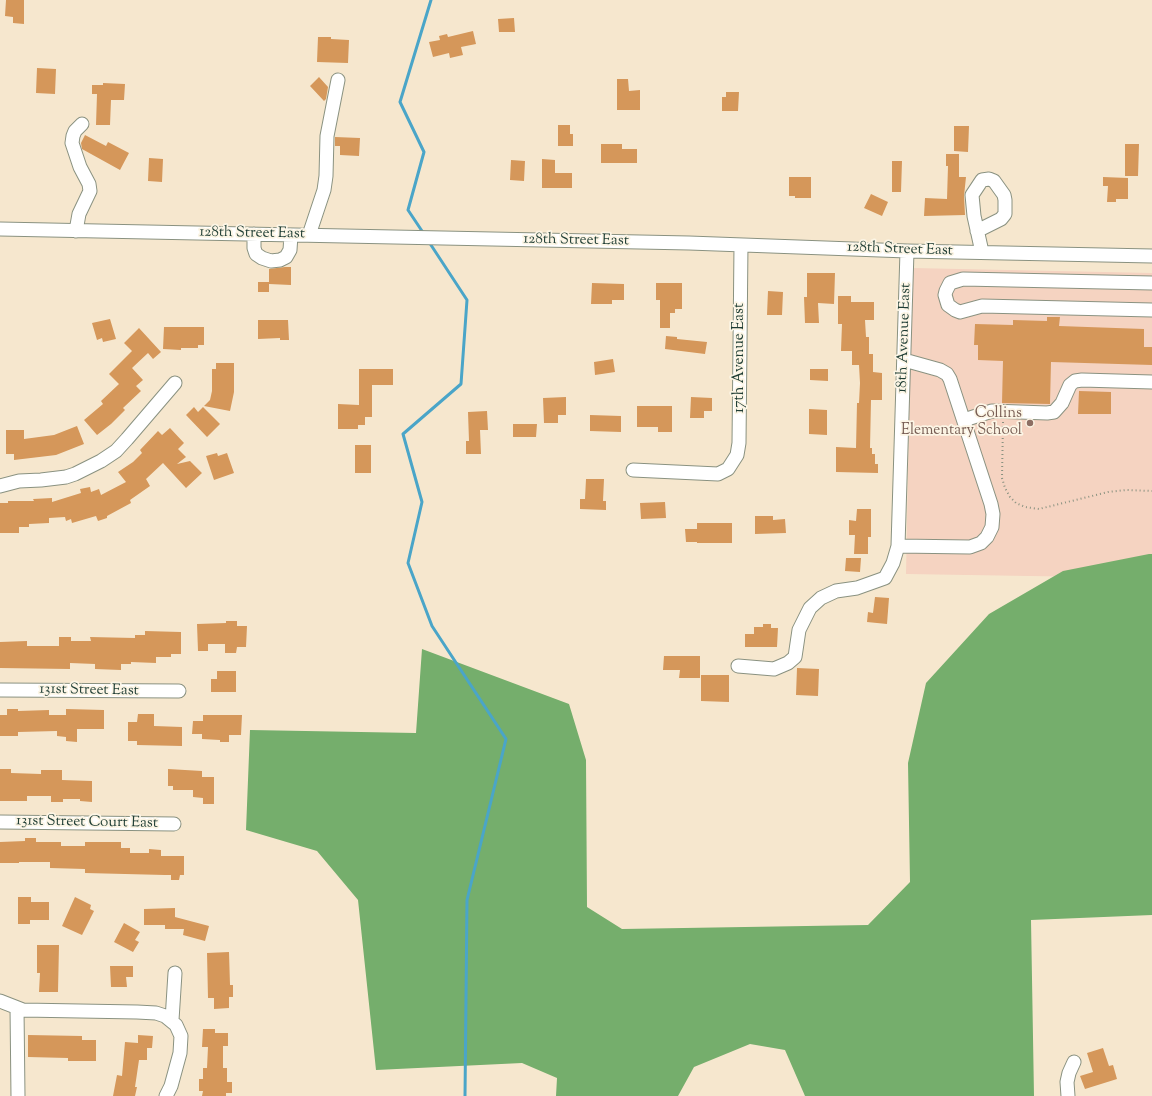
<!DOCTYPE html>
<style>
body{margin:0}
canvas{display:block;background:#f6e7ce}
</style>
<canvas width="1152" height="1096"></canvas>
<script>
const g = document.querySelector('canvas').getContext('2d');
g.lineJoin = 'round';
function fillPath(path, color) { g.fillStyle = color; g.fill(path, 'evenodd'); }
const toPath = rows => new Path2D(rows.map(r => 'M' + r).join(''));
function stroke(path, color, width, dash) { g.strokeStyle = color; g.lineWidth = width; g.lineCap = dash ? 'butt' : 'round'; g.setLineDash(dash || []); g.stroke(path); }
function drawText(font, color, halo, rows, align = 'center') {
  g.font = font + ' "Sorts Mill Goudy",serif'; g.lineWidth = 3.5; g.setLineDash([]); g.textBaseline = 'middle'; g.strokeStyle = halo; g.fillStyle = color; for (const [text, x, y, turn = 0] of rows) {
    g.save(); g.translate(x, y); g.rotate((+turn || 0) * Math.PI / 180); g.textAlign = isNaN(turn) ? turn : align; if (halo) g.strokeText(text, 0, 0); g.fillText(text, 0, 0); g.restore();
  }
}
const built = toPath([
 [912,268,1152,273,1152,578,906,574]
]);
const forest = toPath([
 [1149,554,1152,554,1152,915,1031,920,1034,1096,805,1096,785,1050,750,1044,694,1067,678,1096,556,1096,557,1078,522,1063,376,1070,358,900,317,851,246,830,250,730,416,733,422,649,569,704,586,760,587,907,622,929,868,925,910,882,908,763,926,683,989,614,1063,571]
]);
const stream = toPath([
 [424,234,408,210,424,152,400,102,431,0],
 [429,242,467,300,461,384,403,434,422,502,408,563,432,626,506,739,467,900,465,1096]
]);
const building = toPath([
 [6,0,24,0,24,24,13,23,13,17,5,16],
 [514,18,515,32,499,32,498,19],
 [473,31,476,44,461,47,463,55,450,58,449,53,433,57,429,42,440,40,439,36,447,34,448,37],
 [318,37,331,37,331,39,349,40,348,63,317,62],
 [37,68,56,69,55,94,36,93],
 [319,77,328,87,326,99,324,101,310,86],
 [617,79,628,79,629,91,640,90,640,110,617,110],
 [103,83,125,84,124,100,111,100,110,125,96,125,97,94,92,94,92,85,103,85],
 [726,92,739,92,738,111,722,111,722,97,726,97],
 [558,125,570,125,570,134,573,134,573,146,558,146],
 [954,126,969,126,968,152,954,151],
 [85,135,106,146,108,142,129,153,120,170,82,149,81,143],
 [335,137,360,138,359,156,340,155,340,146,335,146],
 [601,144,622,144,622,149,637,149,637,163,601,163],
 [1125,144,1139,144,1138,176,1125,176],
 [946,154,959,154,959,177,966,177,964,196,965,215,924,216,925,198,947,199,948,166,946,166],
 [149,158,163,159,162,182,148,181],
 [542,159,555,160,555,173,572,173,572,188,542,188],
 [511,160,525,161,524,181,510,180],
 [892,161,902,161,901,192,892,192],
 [789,177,811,177,811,198,795,198,795,196,789,196],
 [1103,177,1128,178,1128,199,1116,199,1116,202,1107,202,1108,186,1103,186],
 [871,194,888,202,882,216,864,208],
 [285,267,291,267,291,285,269,284,269,269],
 [807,273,835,273,834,304,818,303,819,323,805,323,804,297,807,297],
 [258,282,269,282,269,292,258,292],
 [592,283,624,284,624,300,612,300,612,304,591,304],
 [656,283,682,283,682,309,675,309,675,313,670,313,670,328,660,328,660,300,656,300],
 [768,291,783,292,782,315,767,315],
 [838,296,851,296,851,302,874,302,874,320,865,320,866,337,869,337,869,354,873,354,873,372,882,373,882,400,871,400,870,448,872,448,872,454,875,454,875,464,878,464,878,473,836,472,836,447,856,448,857,403,859,403,860,383,859,365,852,365,852,351,841,351,842,324,838,324],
 [1047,317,1060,317,1059,326,1144,329,1144,347,1152,347,1152,365,1051,362,1050,404,1002,403,1003,361,978,360,978,345,974,345,975,324,1013,325,1013,320,1047,321],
 [110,319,116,339,103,342,102,338,97,340,92,323],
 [258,320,288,320,289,340,280,340,280,338,258,339],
 [164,327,204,327,204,345,198,345,198,348,181,348,181,350,163,349],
 [139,328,161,352,153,359,148,353,132,368,143,380,136,386,141,391,123,408,125,410,111,424,97,435,84,420,103,404,101,401,119,384,109,374,132,351,124,343],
 [666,336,677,337,677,339,707,342,705,354,665,349],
 [613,359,615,372,595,375,594,362],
 [216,363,234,363,234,392,230,411,204,406,210,400,212,391,212,369,216,369],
 [359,369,393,369,393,385,372,385,372,417,365,417,365,425,358,425,358,429,338,429,338,404,359,405],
 [810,369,828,369,828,381,810,380],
 [1079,391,1111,392,1111,414,1078,414],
 [566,397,566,415,558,415,558,423,544,423,543,398],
 [691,397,712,398,712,411,704,411,704,418,690,418],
 [637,406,672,406,672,432,658,432,658,427,637,427],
 [194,407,198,412,203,407,220,424,207,437,186,415],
 [809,409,827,410,827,435,809,434],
 [487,411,488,430,480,430,481,454,466,454,466,441,469,441,468,412],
 [590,415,621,416,621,432,590,431],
 [513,424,537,424,536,437,513,437],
 [77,426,84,444,56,455,14,460,14,454,6,454,6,430,24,430,24,439,54,435],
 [170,428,184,443,178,449,186,457,177,464,190,461,202,473,186,488,163,463,146,479,150,486,130,500,131,503,107,516,107,518,98,521,96,516,72,523,71,519,66,521,65,517,49,518,49,523,29,524,29,527,19,527,19,533,0,533,0,503,8,503,8,501,34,501,33,499,52,498,52,502,81,493,80,489,90,487,91,492,99,489,101,495,126,482,118,472,133,462,142,453,140,450,158,431,162,435],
 [355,445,371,445,371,473,355,473],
 [217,453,218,456,227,453,234,473,214,480,206,456],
 [586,479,604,479,603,501,606,501,606,510,580,509,580,499,585,499],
 [665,502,666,518,641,519,640,503],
 [857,509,871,509,871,537,868,537,868,554,854,554,855,535,849,535,849,520,856,521],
 [755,516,773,516,773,520,785,519,786,533,755,534],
 [697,523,732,523,732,543,697,543,697,542,686,542,685,529,697,529],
 [846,558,861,558,860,572,845,571],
 [875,597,889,598,887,624,867,622,868,612,873,613],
 [226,621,237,621,237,626,247,626,246,647,237,647,236,653,225,653,225,644,208,644,208,651,198,651,197,624,226,623],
 [763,624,771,624,771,628,778,628,777,647,745,647,745,634,754,634,754,627,763,627],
 [145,631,181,632,181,654,171,654,171,657,156,657,156,663,131,662,131,664,121,664,121,670,95,669,95,664,70,663,70,669,0,668,0,642,27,641,27,646,59,646,59,637,71,637,71,641,91,641,90,637,135,638,135,635,145,635],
 [664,656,700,656,700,678,679,678,680,670,663,670],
 [797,668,819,669,818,696,796,695],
 [217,671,236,671,236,692,211,692,211,679,217,679],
 [701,675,729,675,729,702,701,701],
 [7,709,18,709,18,711,49,710,49,715,66,715,66,709,104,710,104,729,77,729,77,742,66,741,66,737,57,736,57,731,18,732,18,736,0,736,0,715,7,715],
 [138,714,154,714,154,726,182,727,182,746,137,745,137,741,128,741,128,722,137,722],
 [203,715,242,715,241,735,229,735,229,742,220,742,220,740,202,739,202,734,192,734,193,721,203,721],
 [0,769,11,769,11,773,41,774,41,770,62,770,62,780,92,781,92,802,80,801,80,799,63,799,63,802,51,802,51,796,27,796,27,801,0,801],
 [168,769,202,771,202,777,214,777,214,804,203,804,203,798,193,797,193,790,173,790,173,786,168,786],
 [25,838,36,838,36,842,61,842,61,846,85,846,85,842,121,842,121,848,130,848,130,853,149,853,149,849,161,850,161,856,184,856,184,875,180,875,179,880,171,880,171,875,165,875,85,873,85,869,50,868,50,862,19,862,19,863,0,863,0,842,25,841],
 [18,897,31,897,31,902,49,902,49,920,30,920,30,924,18,924],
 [75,897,91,905,90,909,94,911,82,935,62,926],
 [175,908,175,917,209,926,205,941,183,935,184,929,165,929,165,925,144,925,144,909],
 [124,923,140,932,135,940,139,942,133,952,114,942],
 [37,945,59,945,58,992,39,992,40,973,37,973],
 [229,952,230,985,233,985,233,997,229,997,229,1008,214,1009,214,998,208,998,207,953],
 [110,966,133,966,133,977,126,977,127,987,111,987],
 [203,1029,215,1029,215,1033,228,1033,228,1046,223,1046,223,1068,227,1068,227,1082,232,1082,232,1093,226,1093,226,1096,202,1096,203,1091,199,1091,199,1079,203,1079,203,1068,207,1068,208,1047,202,1047],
 [28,1035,82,1036,82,1040,96,1040,96,1061,68,1061,68,1058,28,1057],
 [138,1035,153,1036,152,1048,147,1048,147,1060,139,1060,135,1087,137,1087,135,1096,113,1096,117,1075,122,1076,125,1042,138,1043],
 [1103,1048,1109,1066,1113,1065,1117,1079,1085,1089,1080,1076,1093,1072,1087,1053]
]);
const path = toPath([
 [1003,422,1002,478,1005,488,1010,497,1016,503,1025,507,1039,509,1108,492,1126,490,1152,491]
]);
const minor = toPath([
 [0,229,689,243,907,251,1152,256],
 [76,231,79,214,90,191,89,184,80,167,72,143,73,136,75,131,82,124],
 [977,231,1001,219,1005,214,1005,200,1004,195,994,181,989,179,982,180,972,195,974,216,982,252],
 [254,234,254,248,256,254,262,258,271,261,280,260,286,257,290,250,291,235],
 [309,235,324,190,326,176,327,136,338,80],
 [1152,283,963,279,950,283,946,291,945,295,948,305,955,310,960,312,982,306,1152,310],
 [964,420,992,411,1047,413,1054,412,1062,403,1070,385,1075,381,1082,380,1152,382],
 [633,470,718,474,728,469,737,455,739,443,741,245],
 [0,486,19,481,41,480,66,477,75,474,101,461,116,451,127,439,175,383],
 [898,546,970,547,981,543,987,537,992,527,993,514,991,504,950,379,947,374,940,370,904,360],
 [738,666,774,669,788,663,795,657,799,630,810,608,821,598,836,591,857,588,885,578,893,563,898,546,907,251],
 [0,690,179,691],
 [0,822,174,824],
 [0,1001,23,1010,137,1012,156,1013,165,1016,176,1025,181,1036,180,1053,171,1086,166,1096],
 [17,1008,18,1096],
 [172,1020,175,973],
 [1068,1096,1067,1082,1069,1073,1074,1062]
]);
const markers = [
 [1030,423,4,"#8d6e63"]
];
const streetNames = [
 ["128th Street East",252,234,1],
 ["128th Street East",576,241,1],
 ["128th Street East",900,250,2],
 ["18th Avenue East",905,338,-88],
 ["17th Avenue East",740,358,-90],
 ["131st Street East",89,691,1],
 ["131st Street Court East",87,823,1]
];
const educationNames = [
 ["Collins",1022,414],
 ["Elementary School",1022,431]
];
fillPath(built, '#f5d3c1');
fillPath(forest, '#75ae6c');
stroke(stream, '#4aa5c8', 3);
fillPath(building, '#d5975a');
stroke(minor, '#8a9281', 15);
stroke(path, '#8a9281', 2, [1, 3]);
stroke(minor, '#fff', 13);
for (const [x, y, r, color] of markers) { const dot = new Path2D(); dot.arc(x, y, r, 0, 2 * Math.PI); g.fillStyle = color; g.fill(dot); stroke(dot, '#fcf5e5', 1.5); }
drawText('15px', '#1f3d34', '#fcf5e5', streetNames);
drawText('15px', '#785e54', '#fcf5e5', educationNames, 'right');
</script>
